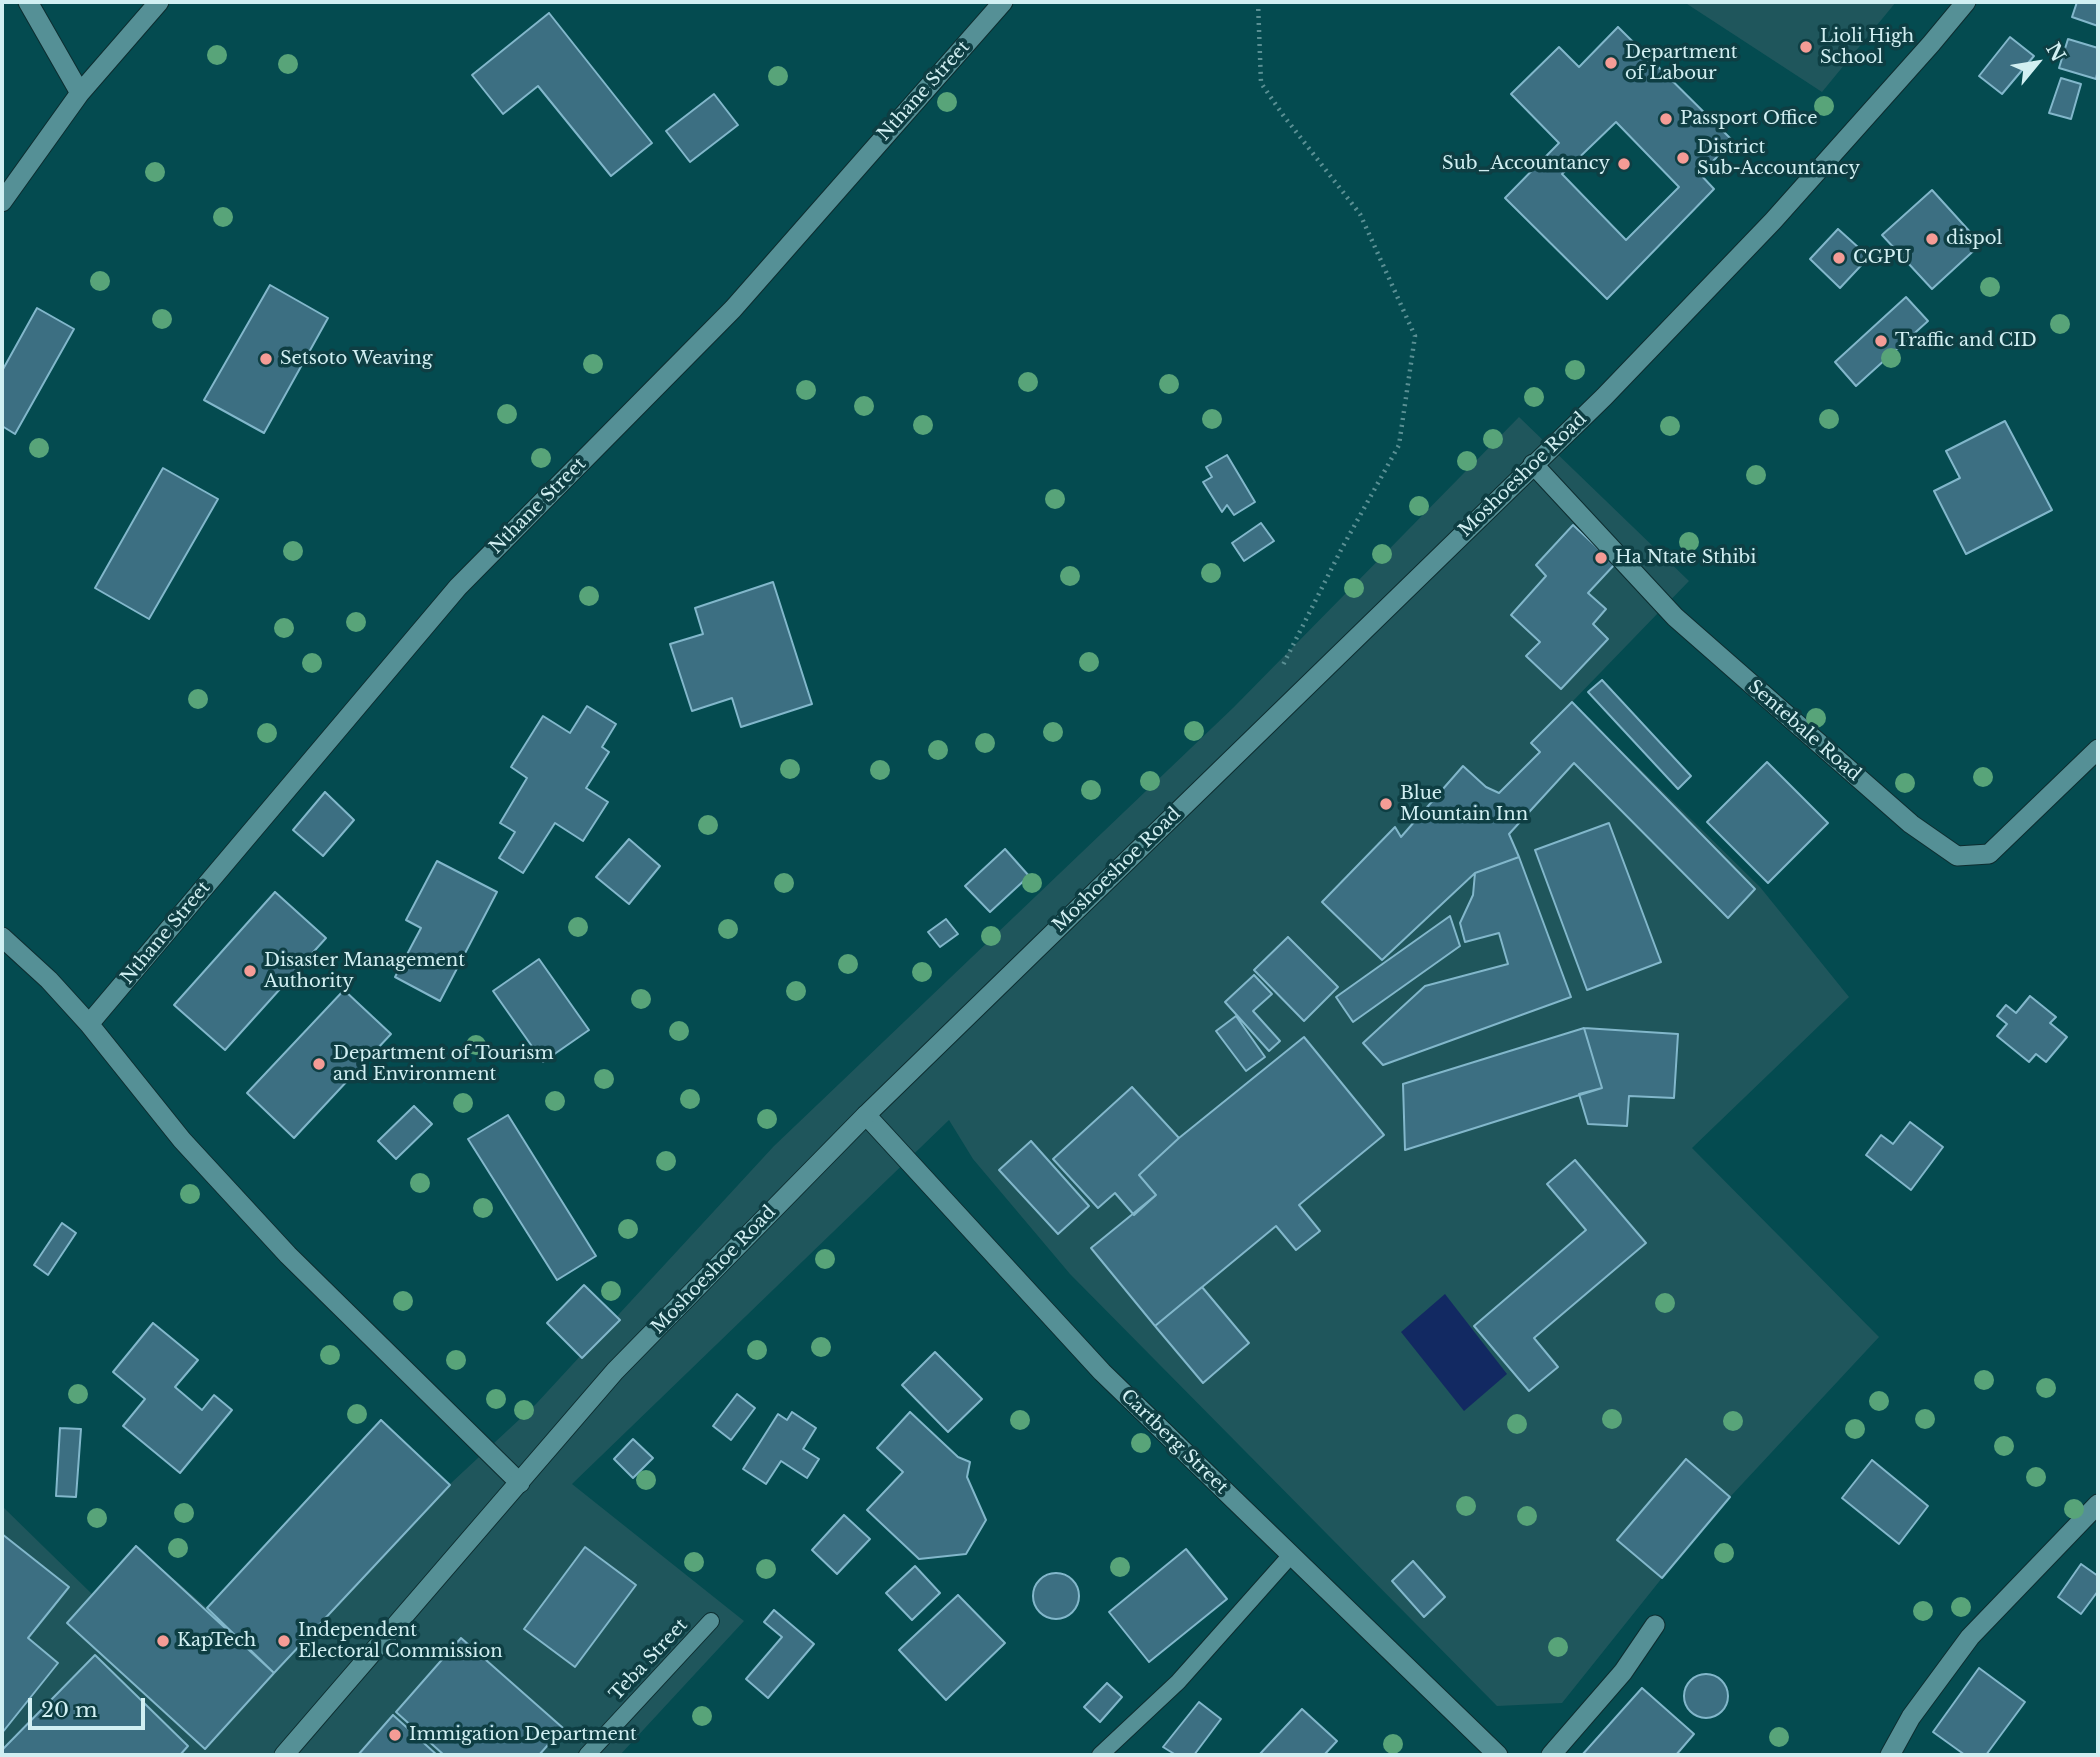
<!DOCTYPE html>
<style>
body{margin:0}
#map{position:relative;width:2100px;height:1757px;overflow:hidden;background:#044b50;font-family:"Libre Baskerville",serif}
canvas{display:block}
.frame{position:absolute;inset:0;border:4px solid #d1eff2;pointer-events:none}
.north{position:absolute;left:2002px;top:28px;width:70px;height:70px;-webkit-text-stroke:5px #0e3e43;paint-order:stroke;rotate:60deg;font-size:19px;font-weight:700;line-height:28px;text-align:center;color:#d1eff2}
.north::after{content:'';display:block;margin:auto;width:24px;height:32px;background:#d1eff2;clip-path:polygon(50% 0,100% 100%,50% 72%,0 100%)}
.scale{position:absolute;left:28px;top:1698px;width:117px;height:32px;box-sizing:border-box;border:4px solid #d1eff2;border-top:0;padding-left:9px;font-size:21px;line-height:24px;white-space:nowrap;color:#d1eff2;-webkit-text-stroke:5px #0e3e43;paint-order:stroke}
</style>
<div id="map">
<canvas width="2100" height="1757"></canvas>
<div class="frame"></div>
<div class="north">N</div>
<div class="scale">20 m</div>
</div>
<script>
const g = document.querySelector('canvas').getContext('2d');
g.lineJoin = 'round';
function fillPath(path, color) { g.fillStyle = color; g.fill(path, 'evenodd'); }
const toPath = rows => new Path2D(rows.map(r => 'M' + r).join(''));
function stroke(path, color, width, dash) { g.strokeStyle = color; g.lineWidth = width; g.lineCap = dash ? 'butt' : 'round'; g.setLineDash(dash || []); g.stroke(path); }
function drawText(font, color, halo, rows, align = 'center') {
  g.font = font + ' "Libre Baskerville",serif'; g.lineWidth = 7; g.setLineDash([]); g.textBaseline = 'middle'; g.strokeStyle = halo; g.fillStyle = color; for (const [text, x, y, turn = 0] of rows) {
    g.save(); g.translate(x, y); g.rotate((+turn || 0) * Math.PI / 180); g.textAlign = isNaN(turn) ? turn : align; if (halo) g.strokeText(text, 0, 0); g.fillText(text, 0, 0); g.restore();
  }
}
const built = toPath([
 [1684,2,1896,2,1822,92],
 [1519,417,1689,581,1572,702,1760,887,1849,997,1692,1148,1879,1337,1730,1497,1662,1578,1562,1703,1497,1706,1070,1274,973,1159,949,1120,572,1484,744,1621,620,1755,2,1755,2,1506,92,1594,136,1546,207,1608,381,1420,450,1484,536,1404,774,1146,1234,707]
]);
const water = toPath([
 [1445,1294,1507,1374,1464,1411,1401,1332]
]);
const building = toPath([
 [2077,2,2098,2,2098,26,2072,17,2077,2],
 [549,13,652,143,611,176,538,86,503,114,472,75,549,13],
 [1618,27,1733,141,1700,174,1714,189,1607,299,1505,198,1559,143,1511,94,1559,47,1579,67,1618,27],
 [1616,122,1679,187,1626,240,1562,174,1616,122],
 [2010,37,2034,56,2002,94,1979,76,2010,37],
 [2068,39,2098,48,2098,69,2096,79,2059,68,2068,39],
 [2061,78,2081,84,2071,119,2049,113,2061,78],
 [714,94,738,125,690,162,666,131,714,94],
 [1932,190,1981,244,1932,289,1882,235,1932,190],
 [1838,229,1869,257,1840,288,1810,259,1838,229],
 [270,285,328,318,264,433,204,400,270,285],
 [1906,297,1928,321,1856,386,1835,362,1906,297],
 [37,308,74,329,15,434,2,426,2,371,37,308],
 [2005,421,2052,510,1966,554,1934,491,1960,478,1946,451,2005,421],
 [1227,455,1255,502,1234,515,1227,505,1222,512,1203,482,1212,477,1206,467,1227,455],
 [163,468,218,499,149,619,95,588,163,468],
 [1261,523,1274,541,1244,561,1232,543,1261,523],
 [1573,525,1615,564,1588,593,1606,609,1593,624,1608,639,1561,689,1526,656,1540,642,1511,615,1546,576,1536,565,1573,525],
 [773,582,812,704,741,727,732,698,692,711,670,644,703,634,695,608,773,582],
 [1602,680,1691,776,1678,789,1588,692,1602,680],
 [1572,702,1755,889,1728,918,1574,763,1509,834,1519,857,1475,873,1382,960,1322,902,1395,827,1401,837,1463,766,1486,787,1499,793,1540,752,1531,743,1572,702],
 [587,706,616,724,602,747,609,752,586,788,608,802,583,841,555,823,523,873,499,858,515,832,500,823,527,778,511,767,543,716,570,733,587,706],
 [1767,762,1828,823,1768,883,1707,822,1767,762],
 [325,792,354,820,323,856,293,830,325,792],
 [1609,823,1661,962,1587,990,1535,850,1609,823],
 [629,839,660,866,629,904,596,877,629,839],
 [1005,849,1029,876,990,912,965,886,1005,849],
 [1519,857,1571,997,1383,1065,1363,1043,1425,986,1508,964,1499,933,1465,942,1460,923,1473,895,1475,873,1519,857],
 [437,861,497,892,440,1001,395,977,421,928,406,920,437,861],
 [275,892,326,938,225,1050,174,1005,275,892],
 [1450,916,1460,946,1353,1022,1336,997,1450,916],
 [946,919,958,934,940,947,928,932,946,919],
 [1288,937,1338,987,1304,1021,1254,970,1288,937],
 [539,959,589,1030,543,1062,493,991,539,959],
 [1254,975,1272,994,1253,1011,1280,1041,1269,1051,1225,1002,1254,975],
 [344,990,391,1034,294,1138,247,1093,344,990],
 [2030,996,2056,1017,2050,1023,2067,1037,2046,1062,2036,1054,2029,1062,1997,1036,2007,1024,1997,1016,2006,1005,2016,1013,2030,996],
 [1236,1016,1265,1057,1246,1071,1216,1031,1236,1016],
 [1584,1028,1602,1088,1405,1150,1403,1084,1584,1028],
 [1584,1028,1678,1034,1674,1098,1629,1096,1627,1126,1588,1124,1579,1094,1602,1088,1584,1028],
 [1304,1037,1384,1135,1299,1205,1320,1231,1296,1250,1276,1226,1155,1326,1091,1248,1156,1195,1139,1175,1179,1138,1304,1037],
 [1132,1087,1179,1138,1139,1175,1156,1195,1134,1215,1115,1193,1098,1208,1053,1159,1132,1087],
 [414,1106,432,1124,396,1159,378,1141,414,1106],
 [508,1115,596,1256,557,1280,468,1139,508,1115],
 [1910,1122,1943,1147,1911,1190,1866,1155,1881,1135,1893,1144,1910,1122],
 [1031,1141,1089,1206,1058,1234,999,1170,1031,1141],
 [1575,1160,1646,1243,1534,1338,1558,1367,1529,1391,1474,1326,1586,1230,1547,1184,1575,1160],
 [62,1223,76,1233,48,1275,34,1265,62,1223],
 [584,1285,620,1320,582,1358,547,1323,584,1285],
 [1202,1287,1249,1343,1203,1383,1155,1326,1202,1287],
 [153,1323,198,1360,175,1387,202,1410,214,1395,232,1410,180,1473,123,1426,145,1399,113,1372,153,1323],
 [935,1352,982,1399,948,1432,902,1385,935,1352],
 [737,1394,755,1408,731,1440,713,1426,737,1394],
 [792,1412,816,1428,803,1449,819,1459,807,1478,781,1461,766,1484,743,1469,778,1414,787,1420,792,1412],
 [910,1412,958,1457,970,1462,967,1477,986,1520,966,1554,919,1559,867,1510,903,1472,877,1448,910,1412],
 [381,1420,450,1485,274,1673,207,1608,381,1420],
 [60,1428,81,1429,76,1497,56,1496,60,1428],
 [633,1439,653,1458,633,1478,614,1459,633,1439],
 [1686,1459,1730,1497,1662,1578,1617,1540,1686,1459],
 [1872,1460,1928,1506,1899,1544,1842,1498,1872,1460],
 [844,1515,870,1539,837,1574,812,1550,844,1515],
 [2,1534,69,1587,28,1638,58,1663,2,1733,2,1534],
 [136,1546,274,1673,205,1749,67,1623,136,1546],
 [585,1547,636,1585,575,1667,524,1629,585,1547],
 [1186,1549,1227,1599,1149,1662,1109,1612,1186,1549],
 [1413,1561,1445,1597,1424,1617,1392,1581,1413,1561],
 [2081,1564,2098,1576,2098,1591,2081,1614,2058,1597,2081,1564],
 [915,1566,940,1593,912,1620,886,1593,915,1566],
 '1033 1596a23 23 0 1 1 46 0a23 23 0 1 1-46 0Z',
 [958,1595,1005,1643,946,1700,899,1650,958,1595],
 [774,1610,814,1644,768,1698,746,1679,782,1637,764,1622,774,1610],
 [461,1638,563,1728,539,1755,444,1755,396,1712,461,1638],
 [95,1655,188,1746,180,1755,2,1755,2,1750,95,1655],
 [1979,1668,2025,1702,1986,1755,1965,1755,1933,1732,1979,1668],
 '1684 1696a22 22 0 1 1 44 0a22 22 0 1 1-44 0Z',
 [1107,1683,1122,1697,1100,1722,1084,1707,1107,1683],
 [1642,1688,1694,1734,1676,1755,1582,1755,1642,1688],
 [1199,1702,1221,1719,1194,1755,1176,1755,1163,1747,1199,1702],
 [1302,1709,1337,1741,1324,1755,1259,1755,1302,1709],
 [393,1715,437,1755,358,1755,393,1715]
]);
const path = toPath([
 [1258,2,1261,83,1283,115,1360,214,1415,336,1399,445,1342,548,1283,665]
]);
const service = toPath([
 [587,1755,711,1621],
 [1100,1755,1178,1682,1291,1555]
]);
const minor = toPath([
 [28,2,80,93],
 [2,202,80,93,159,2],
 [1533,464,1675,617,1911,824,1957,856,1989,854,2098,749],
 [2,937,49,980,89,1024,182,1140,288,1255,520,1483],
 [89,1024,458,587,733,309,1003,2],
 [866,1115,1102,1372,1498,1755],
 [1551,1755,1623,1672,1655,1625],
 [1890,1755,1911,1717,1970,1637,2098,1504]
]);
const tertiary = toPath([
 [284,1755,615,1371,866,1115,1604,397,1773,221,1931,44,1966,2]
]);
const trees = [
 [217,55],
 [288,64],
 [778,76],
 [947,102],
 [1824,106],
 [155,172],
 [223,217],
 [100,281],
 [1990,287],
 [162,319],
 [2060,324],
 [1891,358],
 [593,364],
 [1575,370],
 [1028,382],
 [1169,384],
 [806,390],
 [1534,397],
 [864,406],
 [507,414],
 [1212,419],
 [1829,419],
 [923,425],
 [1670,426],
 [1493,439],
 [39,448],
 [541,458],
 [1467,461],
 [1756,475],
 [1055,499],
 [1419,506],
 [1689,542],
 [293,551],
 [1382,554],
 [1211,573],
 [1070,576],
 [1354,588],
 [589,596],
 [356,622],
 [284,628],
 [1089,662],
 [312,663],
 [198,699],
 [1816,718],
 [1194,731],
 [1053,732],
 [267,733],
 [985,743],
 [938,750],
 [790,769],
 [880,770],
 [1983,777],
 [1150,781],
 [1905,783],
 [1091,790],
 [708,825],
 [784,883],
 [1032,883],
 [578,927],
 [728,929],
 [991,936],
 [848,964],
 [922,972],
 [796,991],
 [641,999],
 [679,1031],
 [476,1045],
 [604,1079],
 [690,1099],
 [555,1101],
 [463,1103],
 [767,1119],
 [666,1161],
 [420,1183],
 [190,1194],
 [483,1208],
 [628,1229],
 [825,1259],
 [611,1291],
 [403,1301],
 [1665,1303],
 [821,1347],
 [757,1350],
 [330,1355],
 [456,1360],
 [1984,1380],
 [2046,1388],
 [78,1394],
 [496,1399],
 [1879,1401],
 [524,1410],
 [357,1414],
 [1612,1419],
 [1925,1419],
 [1020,1420],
 [1733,1421],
 [1517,1424],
 [1855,1429],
 [1141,1443],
 [2004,1446],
 [2036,1477],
 [646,1480],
 [1466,1506],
 [2074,1509],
 [184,1513],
 [1527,1516],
 [97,1518],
 [178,1548],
 [1724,1553],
 [694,1562],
 [1120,1567],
 [766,1569],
 [1961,1607],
 [1923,1611],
 [1558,1647],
 [702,1716],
 [1779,1737],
 [1393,1744]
];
const markers = [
 [1806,47,7,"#f59c96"],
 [1611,63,7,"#f59c96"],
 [1666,119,7,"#f59c96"],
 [1683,158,7,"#f59c96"],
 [1624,164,7,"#f59c96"],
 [1932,239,7,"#f59c96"],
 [1839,258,7,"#f59c96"],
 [1881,341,7,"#f59c96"],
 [266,359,7,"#f59c96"],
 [1601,558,7,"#f59c96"],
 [1386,804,7,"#f59c96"],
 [250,971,7,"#f59c96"],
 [319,1064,7,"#f59c96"],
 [163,1641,7,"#f59c96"],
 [284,1641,7,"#f59c96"],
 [395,1735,7,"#f59c96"]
];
const poiNames = [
 ["Lioli High",1820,37],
 ["School",1820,58],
 ["Department",1625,53],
 ["of Labour",1625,74],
 ["Passport Office",1680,119],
 ["District",1697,148],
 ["Sub-Accountancy",1697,169],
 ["Sub_Accountancy",1610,164,"right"],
 ["dispol",1946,239],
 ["CGPU",1853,258],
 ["Traffic and CID",1895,341],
 ["Setsoto Weaving",280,359],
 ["Ha Ntate Sthibi",1615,558],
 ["Blue",1400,794],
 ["Mountain Inn",1400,815],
 ["Disaster Management",264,961],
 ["Authority",264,982],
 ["Department of Tourism",333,1054],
 ["and Environment",333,1075],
 ["Independent",298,1631],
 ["Electoral Commission",298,1652],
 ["KapTech",177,1641],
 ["Immigation Department",409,1735]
];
const streetNames = [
 ["Nthane Street",924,91,-48],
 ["Moshoeshoe Road",1523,475,-44],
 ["Nthane Street",538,506,-45],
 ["Sentebale Road",1804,731,41],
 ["Moshoeshoe Road",1117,870,-44],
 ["Nthane Street",166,933,-50],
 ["Moshoeshoe Road",714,1270,-46],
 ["Cartberg Street",1174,1442,44],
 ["Teba Street",649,1660,-47]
];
fillPath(built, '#1f565c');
fillPath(water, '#122962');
fillPath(building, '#3c6f82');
stroke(building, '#82b7cb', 2);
stroke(service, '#0d2d30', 18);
stroke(minor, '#0d2d30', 21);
stroke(tertiary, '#0d2d30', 21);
stroke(path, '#5a9094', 4.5, [2, 5]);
stroke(service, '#559096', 16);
stroke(minor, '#559096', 19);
stroke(tertiary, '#559096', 19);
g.fillStyle = '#58a479';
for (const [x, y] of trees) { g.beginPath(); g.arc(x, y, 10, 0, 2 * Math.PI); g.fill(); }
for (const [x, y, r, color] of markers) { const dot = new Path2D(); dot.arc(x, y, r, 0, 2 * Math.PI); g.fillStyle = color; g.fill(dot); stroke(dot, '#0e3e43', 2.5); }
drawText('18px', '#d1eff2', '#0e3e43', poiNames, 'left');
drawText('18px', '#d1eff2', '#0e3e43', streetNames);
</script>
